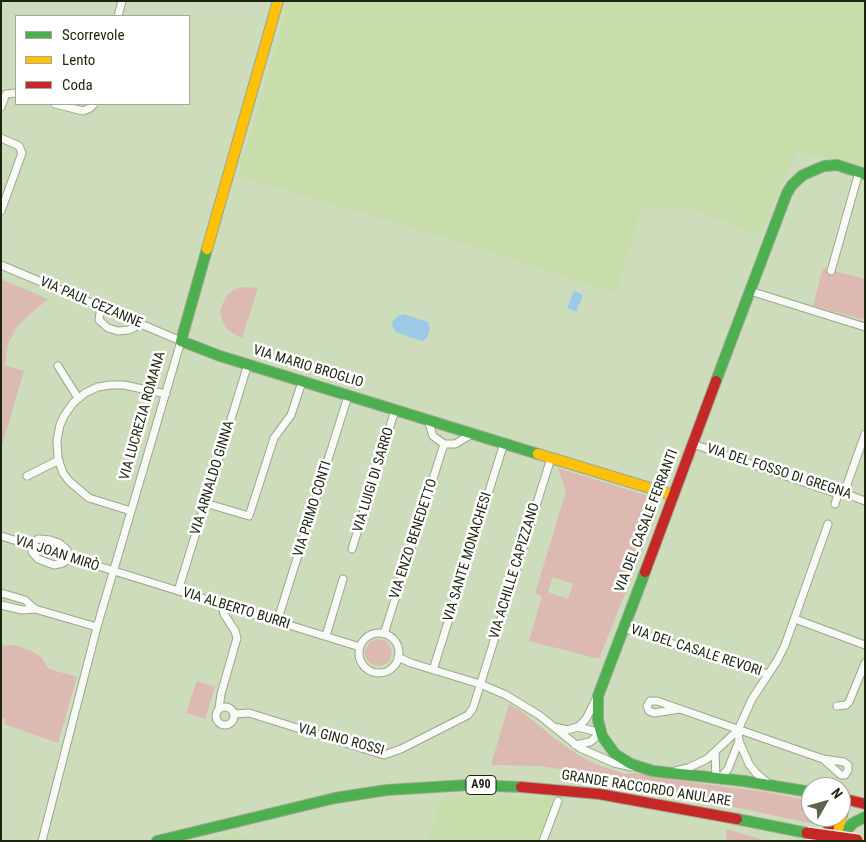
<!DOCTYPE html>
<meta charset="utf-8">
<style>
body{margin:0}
#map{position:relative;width:866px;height:842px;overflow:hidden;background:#cddcbb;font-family:"Roboto Condensed",sans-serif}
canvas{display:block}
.frame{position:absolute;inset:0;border:2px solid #1c250f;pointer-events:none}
.legend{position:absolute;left:15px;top:15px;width:175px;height:90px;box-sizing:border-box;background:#fff;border:1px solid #a4a89f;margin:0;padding:6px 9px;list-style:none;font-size:15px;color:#1c250f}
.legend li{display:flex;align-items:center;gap:10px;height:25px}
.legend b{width:25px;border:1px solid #a4a89f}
.north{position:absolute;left:801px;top:777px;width:50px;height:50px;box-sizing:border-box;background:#fff;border:1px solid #a4a89f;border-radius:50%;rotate:52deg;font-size:14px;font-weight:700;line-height:20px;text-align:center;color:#1c250f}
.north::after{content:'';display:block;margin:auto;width:18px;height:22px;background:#5a654b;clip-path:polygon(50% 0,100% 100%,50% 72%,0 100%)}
</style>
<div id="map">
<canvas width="866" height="842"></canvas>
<div class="frame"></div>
<ul class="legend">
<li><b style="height:6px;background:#4caf50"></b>Scorrevole</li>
<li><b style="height:6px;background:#ffc107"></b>Lento</li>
<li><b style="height:6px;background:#c62828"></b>Coda</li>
</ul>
<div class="north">N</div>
</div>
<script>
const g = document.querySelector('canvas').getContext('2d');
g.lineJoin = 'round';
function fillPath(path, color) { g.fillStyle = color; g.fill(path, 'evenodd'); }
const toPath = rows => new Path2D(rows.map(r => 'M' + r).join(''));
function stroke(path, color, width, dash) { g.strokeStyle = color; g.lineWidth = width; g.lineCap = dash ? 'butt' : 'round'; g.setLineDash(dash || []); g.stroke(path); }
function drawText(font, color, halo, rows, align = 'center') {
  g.font = font + ' "Roboto Condensed",sans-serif'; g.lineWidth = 5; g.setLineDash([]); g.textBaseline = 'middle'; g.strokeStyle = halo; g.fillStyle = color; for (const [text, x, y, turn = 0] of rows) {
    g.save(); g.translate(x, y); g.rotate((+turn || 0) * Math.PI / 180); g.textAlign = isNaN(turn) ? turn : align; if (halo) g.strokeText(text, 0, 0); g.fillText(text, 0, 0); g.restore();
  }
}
const built = toPath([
 [289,1,865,1,865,166,796,152,760,235,687,207,642,208,615,293,509,257,238,176],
 [441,797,514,796,554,797,538,841,429,841],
 [236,833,257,841,204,841]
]);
const green = toPath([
 [823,268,865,279,865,320,813,306],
 [1,279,48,299,18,325,8,344,5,365,24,371,1,449],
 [245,287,258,288,242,338,231,332,225,327,222,320,220,312,222,305,228,294,237,288],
 [558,468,649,496,657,507,656,515,599,659,529,641,542,596,535,594,566,491],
 [553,577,573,584,568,599,548,592],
 [378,639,386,641,389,644,392,653,389,662,381,666,372,665,366,658,365,654,365,650,370,642],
 [16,645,31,651,41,657,49,669,77,677,58,743,4,724,6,719,1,717,1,646],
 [197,681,215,687,205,719,186,713],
 [509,704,521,711,554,738,578,755,598,765,625,774,635,773,711,785,766,792,806,800,811,803,811,817,823,817,824,826,677,795,676,790,599,775,540,766,492,765,493,758],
 [726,829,767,841,726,841]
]);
const water = toPath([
 [574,291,583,295,576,312,567,308],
 [403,314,428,322,430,328,427,338,423,341,418,340,396,332,392,326,393,321,398,316]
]);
const street = toPath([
 [118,16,122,1],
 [55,104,83,111,90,108,94,104],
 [1,107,6,94,16,93],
 [1,138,19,146,22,153,1,211],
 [1,265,181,341,97,627,42,841],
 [831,271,859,172],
 [750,291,865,327],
 [101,307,99,320,108,328,118,331,129,330,135,327,138,323],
 [58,366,78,398],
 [428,420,433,436,444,444,455,444,472,434],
 [693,444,838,494,844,493,865,501],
 [27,476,59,460],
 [844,493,865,434],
 [205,503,249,516,274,438,291,415,302,382],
 [835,504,838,494],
 [131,511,89,498,69,481,63,473,58,459,57,440,60,425,64,416,73,403,85,393,98,387,110,385,124,385,166,394],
 [1,536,360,647],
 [39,539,50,540,59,543,67,550,70,558,63,563,54,565,38,559,32,552,31,545,34,541,39,539],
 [352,549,395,410],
 [178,591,248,364],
 [1,593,25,600,35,609],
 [1,605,22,610,35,609,97,627],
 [795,619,865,645],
 [277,622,348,396],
 [623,628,768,674],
 '359 653a20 20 0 1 1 40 0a20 20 0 1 1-40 0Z',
 [384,634,444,444],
 [326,636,343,579],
 [398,657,411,663,480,684,506,695,539,715,580,748,614,763,632,767],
 [433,670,504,443],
 [837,706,846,705,849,702,865,663],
 '216 716a9 9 0 1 1 18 0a9 9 0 1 1-18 0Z',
 [219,708,221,694,237,638,235,631,224,614,222,605],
 [680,709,654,713,649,711,647,706,650,701,657,701,823,759,844,762,848,765,848,770,845,775,841,775,823,759],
 [234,714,249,713,384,755,401,749,468,715,473,708,551,458],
 [554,727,567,730,578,727,586,719,596,699],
 [578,727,601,733],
 [575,745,590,742,601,733],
 [715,753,716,778,723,775,728,769,739,741],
 [675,771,688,768,707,759,738,730],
 [769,784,756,773,749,764,739,741,738,730,752,699,777,661,785,645,828,524],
 [543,841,558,801]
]);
const fast = toPath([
 [207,249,181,341,220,356,538,454],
 [716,381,787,193,792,185,803,175,824,166,837,165,865,174],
 [645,572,598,696,598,720,602,736,615,754,631,764,653,771,744,781,811,792],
 [737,819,807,833],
 [157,841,335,798,387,790,468,785,521,787],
 [843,841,847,830,853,823,865,817]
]);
const slow = toPath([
 [207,249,278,1],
 [538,454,673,495],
 [835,841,843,811,841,801]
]);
const jam = toPath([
 [645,572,716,381],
 [521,787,599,794,737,819],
 [841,798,865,804],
 [826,841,831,817]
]);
const jamBridge = toPath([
 [807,833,857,840]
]);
const shields = [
 [481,785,30]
];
const shieldNames = [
 ["A90",481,785]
];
const streetNames = [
 ["VIA PAUL CEZANNE",91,303,23],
 ["VIA MARIO BROGLIO",308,367,17],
 ["VIA LUCREZIA ROMANA",143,416,-74],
 ["VIA DEL FOSSO DI GREGNA",779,472,18],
 ["VIA ARNALDO GINNA",213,478,-73],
 ["VIA LUIGI DI SARRO",374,480,-73],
 ["VIA PRIMO CONTI",313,509,-73],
 ["VIA DEL CASALE FERRANTI",647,521,-69],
 ["VIA ENZO BENEDETTO",414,539,-72],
 ["VIA JOAN MIRÒ",57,554,18],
 ["VIA SANTE MONACHESI",468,557,-73],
 ["VIA ACHILLE CAPIZZANO",515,571,-73],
 ["VIA ALBERTO BURRI",236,609,17],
 ["VIA DEL CASALE REVORI",696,651,18],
 ["VIA GINO ROSSI",341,740,15],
 ["GRANDE RACCORDO ANULARE",646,789,9]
];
fillPath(built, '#c7deab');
fillPath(green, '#dcbab2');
fillPath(water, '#9bc9e6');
stroke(street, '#9ca78d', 9);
stroke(fast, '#9ca78d', 12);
stroke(slow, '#9ca78d', 12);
stroke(jam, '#9ca78d', 12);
stroke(street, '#f8faf5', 7);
stroke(fast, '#4caf50', 10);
stroke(slow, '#ffc107', 10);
stroke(jam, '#c62828', 10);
stroke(jamBridge, '#e8efe0', 14, []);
stroke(jamBridge, '#c62828', 11);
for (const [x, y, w] of shields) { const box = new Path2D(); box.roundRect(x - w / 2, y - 9.5, w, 19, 4); g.fillStyle = '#fff'; g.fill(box); stroke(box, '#1c250f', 1); }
drawText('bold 12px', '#1c250f', null, shieldNames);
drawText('14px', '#1c250f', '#fff', streetNames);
</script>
